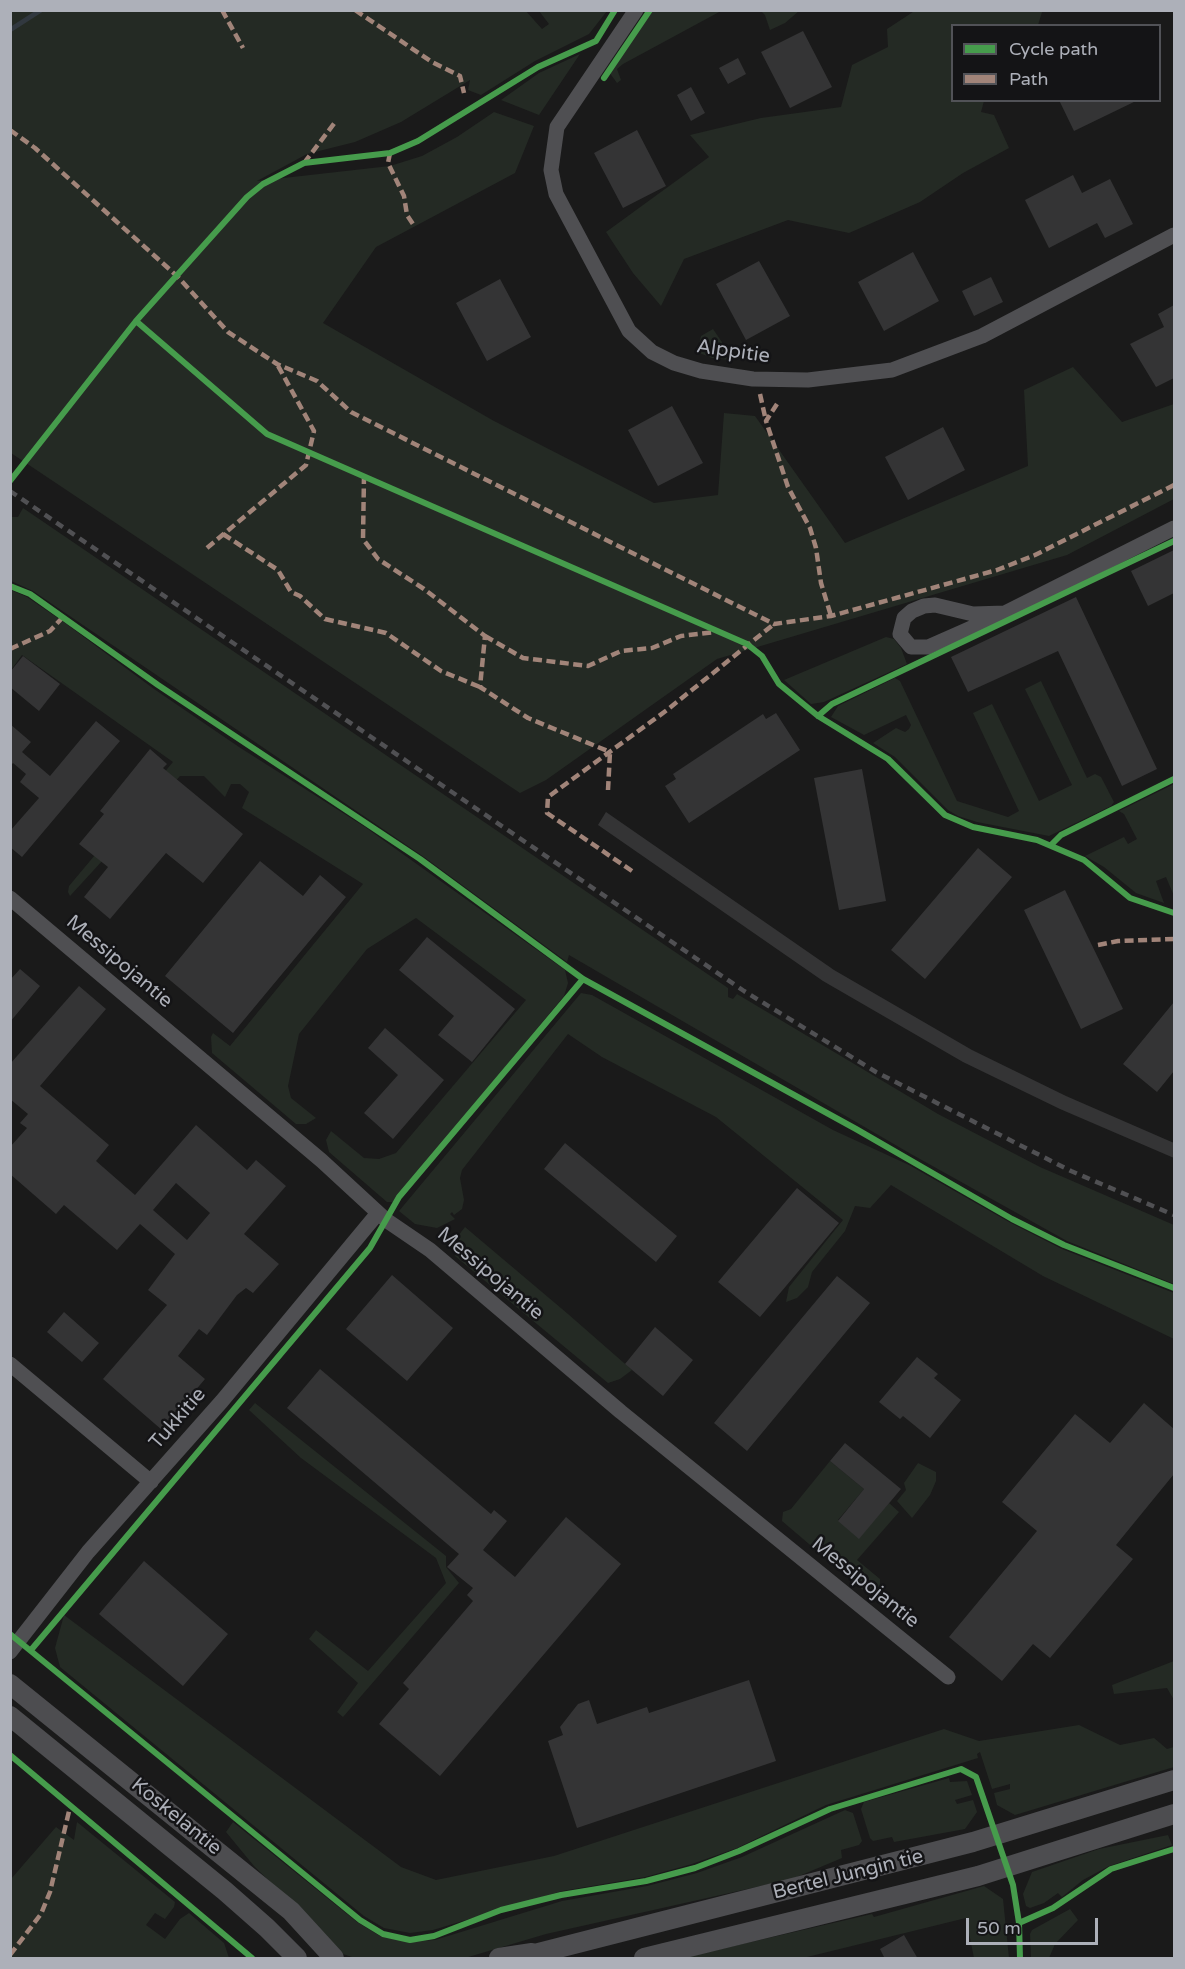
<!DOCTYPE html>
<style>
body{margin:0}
#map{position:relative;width:1185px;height:1969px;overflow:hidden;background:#1a1a1a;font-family:"Varela Round",sans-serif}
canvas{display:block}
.frame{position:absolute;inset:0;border:12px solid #adb0b9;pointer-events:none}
.legend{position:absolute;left:951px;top:24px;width:210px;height:78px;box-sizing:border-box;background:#141416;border:2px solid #515257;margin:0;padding:8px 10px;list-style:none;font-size:18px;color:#adb0b9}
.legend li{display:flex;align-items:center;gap:12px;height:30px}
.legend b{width:30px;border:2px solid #515257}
.scale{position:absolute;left:966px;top:1918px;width:132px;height:27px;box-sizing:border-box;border:3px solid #adb0b9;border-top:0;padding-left:8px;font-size:18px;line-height:21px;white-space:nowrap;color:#adb0b9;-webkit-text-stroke:4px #141416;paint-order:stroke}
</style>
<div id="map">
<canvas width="1185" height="1969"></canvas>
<div class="frame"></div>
<ul class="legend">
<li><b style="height:8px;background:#469c4c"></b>Cycle path</li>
<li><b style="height:8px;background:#a18479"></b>Path</li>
</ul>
<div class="scale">50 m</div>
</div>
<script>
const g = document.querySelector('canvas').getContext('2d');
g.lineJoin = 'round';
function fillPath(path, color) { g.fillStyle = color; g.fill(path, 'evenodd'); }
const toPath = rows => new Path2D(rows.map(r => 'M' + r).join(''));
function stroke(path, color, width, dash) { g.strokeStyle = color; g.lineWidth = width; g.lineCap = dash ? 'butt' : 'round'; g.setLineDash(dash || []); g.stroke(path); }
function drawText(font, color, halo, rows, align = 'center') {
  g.font = font + ' "Varela Round",sans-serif'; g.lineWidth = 5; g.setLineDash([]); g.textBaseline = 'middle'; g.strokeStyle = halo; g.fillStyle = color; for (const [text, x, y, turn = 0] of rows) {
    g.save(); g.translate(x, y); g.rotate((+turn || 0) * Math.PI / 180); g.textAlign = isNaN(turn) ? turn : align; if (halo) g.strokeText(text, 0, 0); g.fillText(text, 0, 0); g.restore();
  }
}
const green = toPath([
 [525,10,542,29,549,24,539,11,607,11,589,34,535,61,481,95,468,90,470,80,401,122,355,142,307,154,257,181,390,166,422,156,457,137,494,112,534,126,515,173,376,247,323,323,494,421,654,503,718,495,724,413,755,416,845,543,1028,466,1024,390,1073,367,1122,422,1174,404,1174,499,1067,555,717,659,546,780,520,793,11,453,11,11],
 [916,10,1049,11,1042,12,1038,25,952,26,952,100,984,101,981,112,994,115,1009,148,963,173,920,202,849,233,788,220,684,259,661,306,633,273,606,232,709,157,690,135,761,118,841,107,852,65,888,47,887,29],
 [653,11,721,11,623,64,617,69,621,80,617,83,609,72],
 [761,11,799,11,785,23,770,30,765,15],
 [580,54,539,115,501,100,539,73],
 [713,329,730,354,729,360,712,358,697,352,701,336],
 [23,508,728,988,728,997,733,999,737,994,938,1114,1040,1167,1174,1225,1174,1284,1067,1241,911,1154,569,955,567,962,424,857,33,591,11,581,11,517,18,517],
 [11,590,27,597,65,623,154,689,239,747,365,827,565,970,568,983,564,996,393,1202,387,1202,329,1152,326,1140,331,1131,364,1158,379,1159,396,1153,526,1000,416,918,367,949,299,1034,288,1086,291,1098,316,1118,306,1124,296,1124,212,1053,211,1037,213,1033,230,1046,363,884,242,808,249,792,240,784,231,784,225,797,204,776,180,776,70,896,68,892,69,886,173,762,22,655,11,670],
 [886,637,894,639,901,648,907,664,824,702,811,704,784,680],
 [895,678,900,681,957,801,1008,817,1019,811,973,713,992,704,1039,801,1072,785,1025,689,1041,681,1087,778,1095,774,1101,777,1114,802,1111,806,1049,836,977,822,958,816,948,810,895,757,873,743,896,728,905,732,909,729,911,725,906,715,864,735,831,717,838,706],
 [1174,784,1174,896,1166,877,1156,881,1164,903,1136,893,1104,867,1085,856,1124,837,1128,844,1137,839,1124,814,1119,811],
 [581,993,592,995,833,1130,909,1165,1009,1222,1062,1249,1174,1293,1174,1339,1043,1276,891,1185,870,1208,855,1206,845,1231,812,1272,808,1287,797,1298,786,1302,789,1287,843,1220,716,1117,602,1057,568,1034,462,1170,460,1178,464,1200,462,1209,454,1215,452,1212,450,1214,455,1219,437,1228,415,1224,399,1211],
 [465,1227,568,1314,632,1370,620,1379,608,1383,455,1256,451,1245],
 [255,1403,446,1556,446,1567,459,1583,343,1717,337,1712,358,1683,309,1639,316,1630,368,1671,446,1583,436,1558,301,1458,249,1410],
 [830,1461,864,1489,838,1520,859,1538,889,1503,899,1512,857,1560,880,1579,880,1589,874,1593,863,1590,782,1521,783,1512,791,1509],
 [918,1463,936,1472,936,1481,930,1495,912,1518,897,1501,906,1490,904,1483],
 [64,1615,401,1867,436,1880,554,1856,944,1729,979,1741,1079,1725,1120,1745,1154,1738,1167,1749,1174,1747,1174,1767,1015,1815,997,1805,994,1793,1010,1789,1010,1784,992,1789,980,1752,977,1754,978,1758,826,1805,737,1848,692,1864,645,1877,562,1891,433,1930,410,1933,384,1928,364,1916,60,1667,55,1648],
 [1174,1661,1174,1700,1167,1688,1114,1694,1112,1685],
 [949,1778,950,1782,967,1781,972,1795,955,1800,957,1804,973,1800,977,1812,965,1829,894,1842,892,1837,873,1841,870,1838,861,1809,864,1802],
 [845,1810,853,1813,862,1841,859,1845,841,1850,842,1858,792,1879,546,1934,465,1958,355,1958,343,1954,254,1866,226,1832,233,1822,357,1922,380,1936,410,1942,435,1940,562,1901,647,1886,697,1873,742,1857],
 [77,1822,175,1902,174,1907,165,1919,155,1913,146,1925,165,1939,180,1919,189,1913,224,1943,229,1958,11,1958,11,1879,56,1827,74,1840],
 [1168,1835,1172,1845,1109,1866,1083,1880,1062,1897,1058,1893,1044,1903,1030,1908,1026,1906,1023,1894,1032,1872,1099,1849],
 [984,1886,1003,1899,1009,1958,974,1958,966,1918,803,1958,682,1958,872,1914,874,1917],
 [1070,1909,1078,1920,1055,1944,1049,1958,1031,1958,1030,1934,1032,1930]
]);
const stream = toPath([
 [10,30,41,10]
]);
const building = toPath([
 [803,31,832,87,790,108,761,52],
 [738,58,746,74,728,84,719,68],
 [691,87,705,113,691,121,677,95],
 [1059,100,1138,100,1074,131],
 [637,130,666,186,623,208,594,153],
 [1073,175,1082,193,1110,179,1133,224,1105,238,1097,223,1049,248,1025,200],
 [913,252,939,301,884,331,858,282],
 [759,261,790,316,746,340,716,284],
 [991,277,1003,302,974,316,962,291],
 [500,279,531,337,487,361,456,303],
 [1174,305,1174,378,1156,387,1130,344,1164,327,1158,314],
 [672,406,703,463,658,486,628,430],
 [943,427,965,470,908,500,885,457],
 [1174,550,1174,593,1148,606,1131,571],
 [1076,597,1157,769,1122,786,1058,651,968,692,951,657],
 [23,656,60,684,39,711,10,687,10,672],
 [776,713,800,750,689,823,665,786,676,779,673,774,763,714,766,719],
 [96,721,120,741,22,857,10,847,10,831,39,798,20,782,26,774,13,763,10,766,10,724,31,742,22,752,50,776],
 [150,749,167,764,163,768,243,834,203,883,166,853,110,919,84,897,108,867,79,844,104,814,100,811],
 [862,769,886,901,839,910,814,778],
 [606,812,834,970,972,1050,1066,1096,1174,1143,1174,1158,1060,1109,963,1062,823,981,598,825],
 [978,848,1012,877,925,979,891,950],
 [260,861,303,896,320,875,346,897,233,1033,165,976],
 [1065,890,1123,1009,1081,1029,1024,910],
 [427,937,515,1009,472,1062,438,1035,454,1016,399,970],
 [20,969,40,986,10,1022,10,980],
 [79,986,106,1009,40,1086,109,1145,96,1161,135,1195,196,1125,247,1170,256,1160,286,1186,244,1234,279,1264,253,1293,246,1288,237,1295,207,1335,199,1329,178,1356,205,1379,162,1430,103,1379,167,1305,148,1290,175,1254,140,1224,117,1250,64,1205,56,1214,10,1174,10,1147,27,1128,20,1123,28,1114,10,1099,10,1064],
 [176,1183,210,1213,187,1240,153,1210],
 [1174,1002,1174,1071,1157,1092,1123,1064],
 [385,1028,444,1080,393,1139,364,1113,398,1075,368,1048],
 [565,1143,677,1236,656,1262,544,1169],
 [797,1188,839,1223,760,1317,718,1282],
 [392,1275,453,1328,407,1381,346,1329],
 [837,1276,870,1303,747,1451,714,1423],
 [64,1312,99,1343,82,1362,47,1332],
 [655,1327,693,1360,663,1396,625,1364],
 [917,1357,938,1374,934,1378,961,1400,930,1438,903,1416,900,1419,879,1402],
 [320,1369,491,1514,494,1510,507,1521,483,1550,515,1577,566,1517,621,1564,440,1776,379,1724,409,1689,403,1683,473,1601,467,1595,473,1588,447,1567,459,1554,287,1408],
 [1144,1403,1174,1429,1174,1474,1116,1545,1133,1559,1050,1658,1033,1644,1002,1681,949,1637,1037,1531,1002,1502,1075,1414,1110,1443],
 [845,1443,901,1489,859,1539,838,1521,864,1489,830,1461],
 [144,1561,228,1634,183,1686,99,1614],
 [749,1680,776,1761,577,1828,548,1741,563,1735,560,1727,578,1704,589,1700,597,1724,647,1707,649,1713],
 [904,1935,918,1959,885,1959,880,1949]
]);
const street = toPath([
 [636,10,557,127,551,170,556,194,629,331,652,352,674,363,701,371,753,379,808,380,892,370,982,336,1174,235],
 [1005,613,973,614,935,605,924,606,912,611,904,618,900,634,911,647,928,647,1005,613,1174,528],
 [10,898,322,1161,386,1220,430,1250,621,1412,948,1677],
 [10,1364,151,1482],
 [10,1652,88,1552,222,1401,378,1213]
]);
const secondary = toPath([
 [10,1684,291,1911,334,1958],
 [10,1716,225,1891,267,1928,297,1958],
 [499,1958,532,1953],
 [519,1958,973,1842,1174,1780],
 [644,1958,978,1876,1174,1814]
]);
const rail = toPath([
 [10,491,744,991,876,1072,1071,1171,1174,1215]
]);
const quiet = toPath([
 [222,10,243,48],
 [355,10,432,62,460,76,464,93],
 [10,130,35,148,178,277,228,332,277,364,317,381,351,412,774,624,831,616,997,570,1035,555,1174,485],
 [390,153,388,163,404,196,407,215,415,227],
 [304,163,336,121],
 [760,394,766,421],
 [777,404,766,421,788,487,810,528,816,548,821,583,831,616],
 [364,475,363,539,378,559,424,589,485,636,480,687,528,718,610,752],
 [223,534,278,570,291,592,300,596,325,619,386,633,441,671,480,687],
 [207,548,306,465,314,431,277,364],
 [485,636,523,658,588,666,621,651,652,648,681,636,715,632],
 [10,649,50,631,63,617],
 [608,790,610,752],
 [632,871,547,813,548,797,667,710,774,624],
 [1098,945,1118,941,1174,939],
 [10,1955,41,1914,50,1892,70,1807]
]);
const cycleway = toPath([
 [604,78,650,10],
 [136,321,267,434,747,644,762,656,779,684,818,716,888,759,945,815,973,827,1037,840,1084,860,1130,898,1174,913],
 [10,481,136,321,247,197,263,184,304,163,390,153,418,141,538,67,596,41,615,10],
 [10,586,30,594,158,685,420,859,583,979,856,1129,1012,1219,1064,1245,1174,1288],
 [818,716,832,704,1174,541],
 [1051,845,1061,835,1174,779],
 [10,1634,360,1920,383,1934,410,1940,434,1936,501,1910,561,1895,646,1881,695,1868,739,1851,830,1809,961,1769,976,1777,1013,1885,1019,1923,1020,1958],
 [31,1650,370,1248,399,1197,583,979],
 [10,1755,252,1958],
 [1019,1923,1053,1908,1111,1869,1174,1849]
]);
const streetNames = [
 ["Alppitie",733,352,8],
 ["Messipojantie",119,962,40],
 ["Messipojantie",490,1274,40],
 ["Tukkitie",178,1419,-49],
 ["Messipojantie",865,1583,39],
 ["Koskelantie",176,1817,39],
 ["Bertel Jungin tie",848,1875,-14]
];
fillPath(green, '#242a24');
stroke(stream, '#31383f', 5);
fillPath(building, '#343435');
stroke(street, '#4f4f52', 15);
stroke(secondary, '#4d4d50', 20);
stroke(rail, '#505053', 4.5, [8, 6]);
stroke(quiet, '#a18479', 4.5, [9, 4.5]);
stroke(cycleway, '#469c4c', 6);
drawText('20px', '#adb0b9', '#141416', streetNames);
</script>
